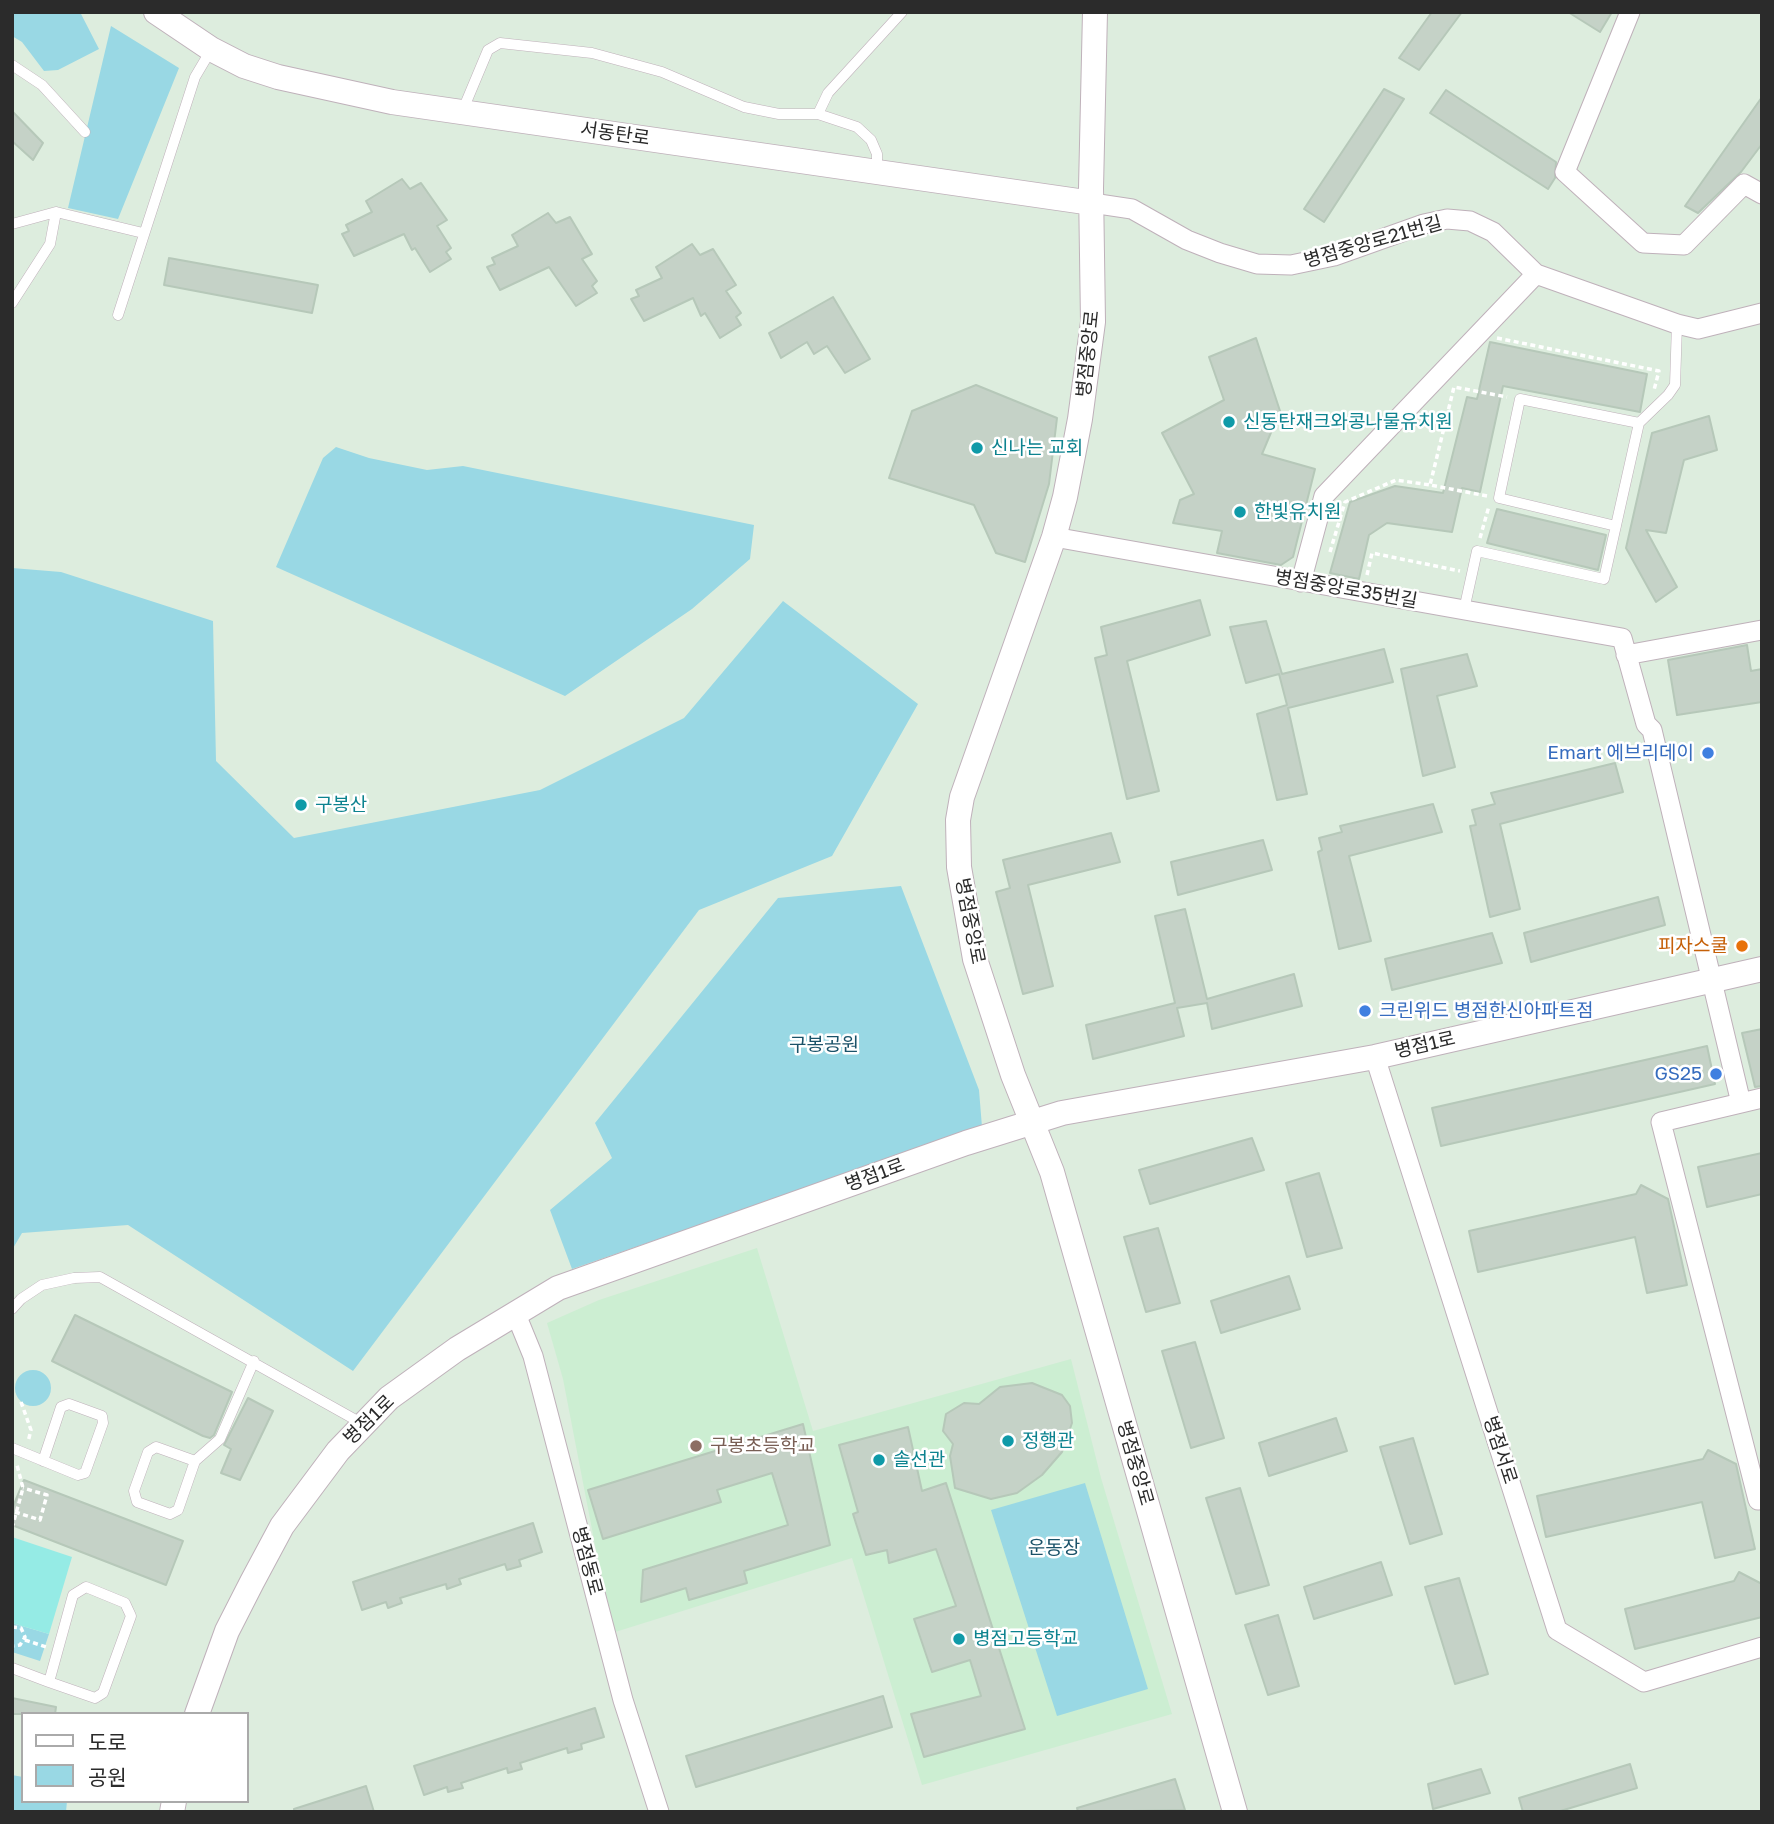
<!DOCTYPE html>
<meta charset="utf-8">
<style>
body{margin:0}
#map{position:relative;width:1774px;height:1824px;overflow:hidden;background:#ddedde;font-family:"Golos Text","Noto Sans KR",sans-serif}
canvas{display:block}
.frame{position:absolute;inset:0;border:14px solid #2b2b2b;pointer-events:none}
.legend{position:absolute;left:21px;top:1712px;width:228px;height:91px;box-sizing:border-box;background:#fff;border:2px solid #aaa;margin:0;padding:9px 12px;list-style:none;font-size:21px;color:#2b2b2b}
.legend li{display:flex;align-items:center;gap:14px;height:35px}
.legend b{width:35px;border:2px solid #aaa}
</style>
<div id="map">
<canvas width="1774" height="1824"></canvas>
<div class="frame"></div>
<ul class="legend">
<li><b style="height:9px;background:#fff"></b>도로</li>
<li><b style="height:19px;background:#99d8e4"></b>공원</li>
</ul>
</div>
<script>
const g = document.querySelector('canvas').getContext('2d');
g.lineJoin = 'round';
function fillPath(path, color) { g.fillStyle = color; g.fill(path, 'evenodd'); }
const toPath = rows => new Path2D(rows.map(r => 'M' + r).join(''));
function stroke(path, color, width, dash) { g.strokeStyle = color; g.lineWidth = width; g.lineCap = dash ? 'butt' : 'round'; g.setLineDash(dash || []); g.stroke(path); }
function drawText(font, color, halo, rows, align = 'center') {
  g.font = font + ' "Golos Text","Noto Sans KR",sans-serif'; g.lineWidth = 5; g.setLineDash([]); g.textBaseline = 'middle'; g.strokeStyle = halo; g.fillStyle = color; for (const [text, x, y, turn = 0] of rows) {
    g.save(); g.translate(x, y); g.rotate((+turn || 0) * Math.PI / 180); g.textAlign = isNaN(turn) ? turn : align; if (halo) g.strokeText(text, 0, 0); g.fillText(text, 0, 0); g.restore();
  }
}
const education = toPath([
 [757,1248,813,1431,1071,1359,1101,1478,1172,1714,922,1785,852,1558,612,1633,563,1379,547,1323,599,1300]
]);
const green = toPath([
 [12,12,80,12,99,49,58,70,44,71,22,42,12,36],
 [111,26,179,68,118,219,68,208],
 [336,447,369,458,427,470,463,466,754,525,750,559,692,609,565,696,276,567,323,458],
 [12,568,61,572,213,621,216,761,294,838,540,790,684,718,783,601,918,704,832,856,699,910,353,1371,128,1225,22,1233,12,1250],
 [901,886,979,1090,982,1127,572,1269,550,1210,612,1158,595,1123,778,898],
 '15 1388a18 18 0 1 1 36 0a18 18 0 1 1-36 0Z',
 [1085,1483,1148,1689,1057,1716,991,1510],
 [12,1623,49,1634,40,1661,12,1652],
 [12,1775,23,1777,23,1801,67,1801,66,1812,12,1812]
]);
const pitch = toPath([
 [12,1537,72,1557,49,1634,12,1623]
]);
const building = toPath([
 [1432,12,1462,12,1419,70,1399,58,1432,12],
 [1568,12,1612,12,1600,32,1568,12],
 [1384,89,1404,99,1324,222,1304,209,1384,89],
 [1446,90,1556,162,1555,178,1548,189,1430,113,1446,90],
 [1762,97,1762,144,1741,172,1698,213,1685,206,1762,97],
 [12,111,43,143,33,160,12,141,12,111],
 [402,179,410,189,421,183,447,220,437,226,451,248,446,252,451,259,430,272,415,248,412,250,404,234,354,256,342,234,349,231,346,225,372,212,366,201,402,179],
 [548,213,556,223,570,217,592,254,582,259,597,281,592,286,597,293,576,306,549,267,500,290,487,267,495,264,492,258,518,246,512,235,548,213],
 [692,244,700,255,713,249,736,285,726,291,741,313,736,317,741,325,720,338,705,313,701,316,693,298,644,321,631,299,639,296,636,290,662,278,656,267,692,244],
 [169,258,318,285,312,313,164,285,169,258],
 [833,297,870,359,845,373,827,346,814,354,807,342,781,358,769,333,833,297],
 [1256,338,1280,411,1262,454,1315,469,1293,557,1281,565,1217,553,1222,531,1173,523,1180,500,1194,494,1162,433,1224,400,1209,357,1256,338],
 [1490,342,1647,374,1640,412,1503,386,1480,492,1462,488,1452,532,1387,523,1369,535,1359,579,1330,573,1350,502,1395,486,1443,493,1467,397,1477,399,1490,342],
 [976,385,1057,418,1049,484,1025,562,996,553,974,505,889,478,912,411,976,385],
 [1709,416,1717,450,1684,460,1666,533,1646,530,1677,587,1656,602,1626,548,1652,433,1709,416],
 [1497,509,1606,535,1598,570,1487,543,1497,509],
 [1200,600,1210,635,1127,661,1159,791,1127,799,1095,658,1107,655,1101,627,1200,600],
 [1266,621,1282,674,1384,649,1393,682,1288,708,1307,794,1277,800,1257,714,1287,705,1279,674,1246,683,1230,627,1266,621],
 [1747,645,1751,671,1762,669,1762,702,1677,715,1668,660,1747,645],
 [1467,654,1477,686,1437,696,1455,767,1423,776,1401,669,1467,654],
 [1615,763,1623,792,1500,824,1520,909,1490,917,1470,826,1476,825,1472,810,1495,804,1491,793,1615,763],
 [1433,804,1442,832,1349,856,1371,941,1339,949,1318,852,1322,850,1319,838,1342,832,1340,826,1433,804],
 [1111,833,1120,862,1028,885,1053,986,1023,994,996,892,1010,888,1003,860,1111,833],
 [1263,840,1272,870,1178,895,1171,862,1263,840],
 [1658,897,1665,925,1531,962,1524,933,1658,897],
 [1185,909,1207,999,1294,974,1302,1006,1212,1029,1207,1003,1177,1008,1184,1036,1093,1059,1086,1025,1175,1003,1155,916,1185,909],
 [1492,933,1502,963,1392,990,1385,959,1492,933],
 [1762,1029,1762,1086,1755,1087,1742,1033,1762,1029],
 [1707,1046,1715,1084,1441,1146,1432,1108,1707,1046],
 [1252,1138,1264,1170,1150,1204,1139,1170,1252,1138],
 [1762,1153,1762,1194,1707,1207,1698,1167,1762,1153],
 [1319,1173,1342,1248,1307,1257,1286,1183,1319,1173],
 [1641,1185,1668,1199,1687,1285,1647,1293,1635,1237,1478,1272,1469,1231,1636,1194,1641,1185],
 [1158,1228,1180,1303,1146,1312,1124,1237,1158,1228],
 [1289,1276,1300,1309,1221,1333,1211,1301,1289,1276],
 [75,1315,232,1392,214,1435,210,1438,203,1436,52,1361,75,1315],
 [1195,1342,1224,1438,1191,1448,1162,1351,1195,1342],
 [1032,1383,1062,1395,1070,1406,1072,1423,1062,1452,1042,1475,1017,1493,991,1499,955,1488,950,1456,953,1444,943,1431,946,1414,964,1403,979,1404,1000,1387,1032,1383],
 [248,1398,273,1411,240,1480,221,1473,231,1449,224,1445,248,1398],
 [1336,1418,1347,1451,1269,1476,1259,1443,1336,1418],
 [803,1424,830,1545,744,1571,747,1583,689,1600,686,1588,641,1602,643,1570,788,1525,772,1473,717,1490,721,1502,603,1539,588,1490,803,1424],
 [908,1427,922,1491,946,1483,1025,1729,924,1757,911,1714,981,1696,970,1660,932,1672,914,1619,956,1606,936,1549,889,1563,887,1550,866,1555,853,1514,858,1512,839,1445,908,1427],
 [1413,1438,1442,1534,1410,1544,1380,1447,1413,1438],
 [1708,1450,1736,1464,1755,1549,1715,1558,1702,1502,1546,1537,1537,1496,1703,1459,1708,1450],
 [24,1480,183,1541,166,1585,12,1525,12,1509,24,1480],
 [1240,1488,1269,1585,1236,1594,1206,1498,1240,1488],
 [533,1523,542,1552,519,1560,521,1566,507,1570,505,1564,459,1579,461,1584,447,1589,446,1584,400,1598,402,1603,388,1608,386,1602,362,1610,353,1582,533,1523],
 [1381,1562,1392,1595,1314,1619,1304,1587,1381,1562],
 [1739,1572,1762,1584,1762,1617,1635,1649,1625,1609,1734,1581,1739,1572],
 [1459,1578,1488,1674,1455,1684,1425,1587,1459,1578],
 [1278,1615,1299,1686,1268,1695,1245,1625,1278,1615],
 [883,1696,892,1727,696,1787,686,1756,883,1696],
 [12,1698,56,1707,55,1714,12,1714,12,1698],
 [595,1708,604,1737,581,1744,582,1749,568,1753,567,1748,520,1763,522,1769,508,1773,507,1768,461,1783,463,1788,448,1792,447,1787,424,1795,414,1766,595,1708],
 [1630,1764,1637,1788,1557,1812,1523,1812,1519,1798,1630,1764],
 [1481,1769,1490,1793,1433,1809,1428,1784,1481,1769],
 [1175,1779,1185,1810,1078,1812,1077,1808,1175,1779],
 [366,1786,374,1812,294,1812,294,1809,366,1786]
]);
const path = toPath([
 [1497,338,1659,371,1654,390],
 [1487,496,1430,485,1454,387,1507,397],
 [1480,538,1489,506],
 [1330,552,1345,502,1396,480,1430,485],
 [1367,575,1372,553,1460,571],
 [21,1402,31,1430,28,1442],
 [15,1512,40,1520,47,1495,23,1488],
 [12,1528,23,1488,17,1465],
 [12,1627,21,1628,25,1637,20,1645,12,1646],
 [25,1640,46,1647]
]);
const service = toPath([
 [12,65,42,85,85,132],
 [462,112,488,50,500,43,592,53,662,72,744,107,779,114,818,114,857,127,871,140,877,154,877,171],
 [818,114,828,93,902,12],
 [12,224,56,212,143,233],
 [12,303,50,244,56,212],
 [118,315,195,77,211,50],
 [1616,526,1499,498,1520,399,1639,423],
 [1464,610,1477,551,1604,579,1639,423,1668,395,1675,385,1677,324],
 [12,1309,21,1299,42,1285,74,1278,100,1277,363,1424],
 [12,1448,78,1475,85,1473,103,1423,102,1416,69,1404,61,1407,43,1461],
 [195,1461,156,1447,148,1452,134,1491,137,1502,170,1514,178,1510,195,1461,220,1439,254,1361],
 [12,1668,49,1682,95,1698,103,1693,131,1616,125,1603,86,1587,73,1595,49,1682]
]);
const minor = toPath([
 [1630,12,1565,172,1643,243,1684,245,1744,184,1762,194],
 [1092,203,1132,209,1187,240,1220,253,1257,264,1291,265,1334,256,1424,224,1447,219,1470,221,1493,232,1536,274,1677,324,1698,329,1762,313],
 [1054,537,1622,638,1646,724,1652,730,1741,1103],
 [1301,582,1324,496,1536,274],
 [1626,655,1762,630],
 [1375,1057,1557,1630,1644,1682,1762,1647],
 [1762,1098,1661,1122,1758,1500,1762,1499],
 [515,1312,533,1356,623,1700,659,1812]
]);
const tertiary = toPath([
 [156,12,211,49,244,66,278,77,392,102,1092,203],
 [1095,12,1091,188,1093,322,1080,419,1065,497,1054,537,962,797,958,820,959,867,975,959,1013,1075,1052,1172,1235,1812],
 [197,1714,227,1631,252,1582,282,1526,338,1451,389,1398,457,1349,558,1288,966,1143,1062,1113,1375,1057,1762,969],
 [172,1812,174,1801]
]);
const markers = [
 [1229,422,7,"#0f9aa8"],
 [977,448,7,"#0f9aa8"],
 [1240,512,7,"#0f9aa8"],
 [1708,753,7,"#3f7fe0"],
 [301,805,7,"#0f9aa8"],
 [1742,946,7,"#e8710a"],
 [1365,1011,7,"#3f7fe0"],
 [1716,1074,7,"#3f7fe0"],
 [1008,1441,7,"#0f9aa8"],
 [696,1446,7,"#8d6e63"],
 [879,1460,7,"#0f9aa8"],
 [959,1639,7,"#0f9aa8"]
];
const streetNames = [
 ["서동탄로",615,134,8],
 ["병점중앙로21번길",1373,242,-16],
 ["병점중앙로",1088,354,-84],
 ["병점중앙로35번길",1346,589,10],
 ["병점중앙로",970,921,79],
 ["병점1로",1425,1045,-13],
 ["병점1로",875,1175,-20],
 ["병점1로",369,1420,-44],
 ["병점서로",1500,1450,72],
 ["병점중앙로",1135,1463,74],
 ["병점동로",587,1561,75]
];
const cultureNames = [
 ["신동탄재크와콩나물유치원",1243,422],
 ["신나는 교회",991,448],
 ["한빛유치원",1254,512],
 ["구봉산",315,805],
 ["정행관",1022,1441],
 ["솔선관",893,1460],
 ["병점고등학교",973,1639]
];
const shopNames = [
 ["Emart 에브리데이",1694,753],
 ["크린위드 병점한신아파트점",1379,1011,"left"],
 ["GS25",1702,1074]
];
const foodNames = [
 ["피자스쿨",1728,946]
];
const parkNames = [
 ["구봉공원",824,1045],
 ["운동장",1054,1548]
];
const educationNames = [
 ["구봉초등학교",710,1446]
];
fillPath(education, '#cceed2');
fillPath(green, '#99d8e4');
fillPath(pitch, '#95ebe5');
fillPath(building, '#c5d2c7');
stroke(building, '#b6c8b9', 2);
stroke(service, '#bfb1ba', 11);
stroke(minor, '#bfb1ba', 21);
stroke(tertiary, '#bfb1ba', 26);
stroke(path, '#fff', 3.5, [5, 3.5]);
stroke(service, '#fff', 10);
stroke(minor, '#fff', 19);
stroke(tertiary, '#fff', 24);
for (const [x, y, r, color] of markers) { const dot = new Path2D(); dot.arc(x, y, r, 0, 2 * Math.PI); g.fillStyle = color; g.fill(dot); stroke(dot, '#fff', 2.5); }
drawText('19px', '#2b2b2b', '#fff', streetNames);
drawText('19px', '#0d838f', '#fff', cultureNames, 'left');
drawText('19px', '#366cbe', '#fff', shopNames, 'right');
drawText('19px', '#c56008', '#fff', foodNames, 'right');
drawText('19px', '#1a5269', '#fff', parkNames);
drawText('19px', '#785e54', '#fff', educationNames, 'left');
</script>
